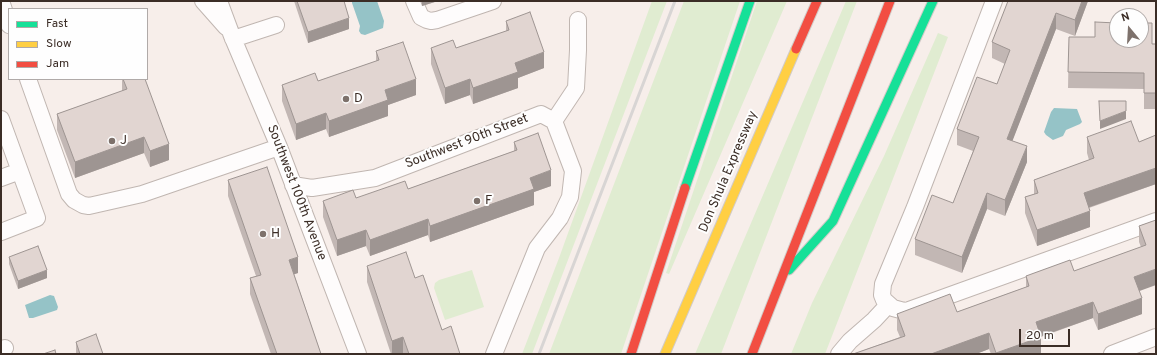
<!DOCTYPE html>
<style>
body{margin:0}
#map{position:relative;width:1157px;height:355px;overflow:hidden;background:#f7eeea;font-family:Overpass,sans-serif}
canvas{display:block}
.frame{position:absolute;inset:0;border:2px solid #3b2d26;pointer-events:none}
.legend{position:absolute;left:8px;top:8px;width:140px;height:72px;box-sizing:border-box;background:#fefefe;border:1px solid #b0aaa8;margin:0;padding:5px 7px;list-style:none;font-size:12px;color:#3b2d26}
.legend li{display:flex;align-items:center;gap:8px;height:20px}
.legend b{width:20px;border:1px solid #b0aaa8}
.north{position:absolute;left:1109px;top:8px;width:40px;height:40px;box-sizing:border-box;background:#fefefe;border:1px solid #b0aaa8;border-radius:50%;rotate:342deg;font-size:11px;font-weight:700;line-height:16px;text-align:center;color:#3b2d26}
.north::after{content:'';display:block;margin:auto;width:14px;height:18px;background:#7d716b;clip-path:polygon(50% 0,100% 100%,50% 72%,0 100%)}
.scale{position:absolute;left:1019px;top:329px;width:51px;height:18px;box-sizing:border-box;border:2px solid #3b2d26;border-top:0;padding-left:5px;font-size:12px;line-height:14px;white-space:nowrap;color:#3b2d26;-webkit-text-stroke:3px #fefefe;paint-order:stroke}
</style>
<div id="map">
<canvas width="1157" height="355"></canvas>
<div class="frame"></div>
<ul class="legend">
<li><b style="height:5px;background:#16e098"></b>Fast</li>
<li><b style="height:5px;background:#ffcf43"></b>Slow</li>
<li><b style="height:5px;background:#f24e42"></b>Jam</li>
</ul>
<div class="north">N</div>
<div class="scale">20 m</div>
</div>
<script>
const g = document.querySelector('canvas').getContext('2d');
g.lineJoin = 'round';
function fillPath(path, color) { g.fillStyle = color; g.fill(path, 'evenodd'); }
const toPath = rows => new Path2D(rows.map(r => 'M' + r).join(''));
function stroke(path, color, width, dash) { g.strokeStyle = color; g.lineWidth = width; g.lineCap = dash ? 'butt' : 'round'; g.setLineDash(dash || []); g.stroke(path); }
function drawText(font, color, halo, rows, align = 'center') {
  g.font = font + ' Overpass,sans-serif'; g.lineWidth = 4; g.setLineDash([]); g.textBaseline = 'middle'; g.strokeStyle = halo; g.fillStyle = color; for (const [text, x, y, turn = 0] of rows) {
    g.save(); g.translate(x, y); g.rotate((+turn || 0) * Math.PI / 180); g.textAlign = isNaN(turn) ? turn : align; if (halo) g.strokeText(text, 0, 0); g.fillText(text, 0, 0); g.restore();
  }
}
const green = toPath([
 [652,1,667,1,532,354,522,354,559,258],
 [684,1,740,1,621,354,549,354],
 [757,1,787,1,669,274,666,273],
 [846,1,857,1,721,354,695,354],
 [938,33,948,37,825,354,791,354,812,303,884,156],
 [472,270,484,307,445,320,434,288,435,283,439,280]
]);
const water = toPath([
 [352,1,377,1,384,21,383,28,365,35,361,34,359,31,360,26,352,3],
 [1054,108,1077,109,1082,122,1080,124,1066,130,1063,136,1053,140,1046,135,1044,132,1051,112],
 [50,295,54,296,58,307,57,310,33,318,29,318,25,305]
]);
const street = toPath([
 [1,1,9,25],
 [203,1,226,27],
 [219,1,232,36,279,147,358,354],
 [414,1,421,17,427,20,431,21,437,20,493,1],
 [994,1,915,207,883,284,882,295,884,300,893,308,904,311,909,310,1156,221],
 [233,39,276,25],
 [28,79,69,194,74,200,83,205,89,206,142,194,279,147],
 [1,119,37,218,1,232],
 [554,121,576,88,578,50,578,20],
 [1,178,20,171],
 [293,185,312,188,375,178,541,114,554,121,573,171,570,197,560,218,537,248,494,354],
 [1,350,5,348],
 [839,354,850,341,874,320,888,305],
 [1112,354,1156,337]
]);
const fast = toPath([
 [685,188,750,1],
 [789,270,833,221,933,1]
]);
const slow = toPath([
 [665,354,796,49]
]);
const jam = toPath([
 [796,49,817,1],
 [631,354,685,188],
 [752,354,890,1]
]);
const rail = toPath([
 [539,354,675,1]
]);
const wall = toPath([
 [294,1,344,1,349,29,308,43],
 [420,1,438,1,422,6],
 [1008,1,1088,1,1075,36,1056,29,1012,141,1027,162,1005,216,987,209,962,273,915,255,915,239,953,203,973,151,957,145,957,129,997,84,1005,64,992,58,992,42],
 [506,21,544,68,518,78,518,88,473,104,470,95,445,104,431,64,431,48,456,48,506,31],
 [1069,37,1156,44,1156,109,1144,109,1144,89,1068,88],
 [376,51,416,95,388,105,388,116,329,137,326,129,296,140,282,101,282,85,318,81,376,61],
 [122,79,145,79,169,160,150,167,144,153,75,178,57,130,57,114,122,91],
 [1156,135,1156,184,1089,208,1090,227,1037,246,1025,213,1025,197,1034,194,1034,180,1089,160,1087,153,1087,137,1139,142],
 [514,142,551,186,534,192,534,205,430,242,428,235,370,256,366,246,337,256,323,217,323,201,356,198,408,189,514,151],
 [228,180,298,273,294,274,321,354,271,354,250,294,250,278,256,276,228,196],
 [1156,220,1139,291,1142,314,1098,330,1093,318,1041,337,1041,353,1037,354,991,354,989,349,976,354,853,354,900,337,897,330,897,314,957,312,1026,287,1026,276,1074,271,1141,247,1139,242,1139,226],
 [9,257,47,278,18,289,9,264],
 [367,266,415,278,442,330,460,354,403,354,403,353,399,354,391,354,367,282],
 [76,342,103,354,76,354]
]);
const shadedWall = toPath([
 [422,1,438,1,422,6],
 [1082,1,1088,1,1075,36,1075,20],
 [1056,13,1056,29,1007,155,1007,139],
 [349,18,349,29,308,43,308,32],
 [544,52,544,68,518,78,518,88,473,104,473,88,515,63],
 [416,79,416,95,388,105,388,116,329,137,329,121,385,90],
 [470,79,470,95,445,104,445,88],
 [1126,111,1126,119,1100,129,1100,121],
 [326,113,326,129,296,140,296,124],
 [144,137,144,153,75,178,75,162],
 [169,144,169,160,150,167,150,151],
 [1027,146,1027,162,1005,216,1005,200],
 [1156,168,1156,184,1084,209,1084,193],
 [551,170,551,186,534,192,534,205,430,242,430,226,530,178],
 [987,193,987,209,962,273,962,257],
 [1090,211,1090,227,1037,246,1037,230],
 [428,219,428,235,370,256,370,240],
 [366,230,366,246,337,256,337,240],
 [298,257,298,273,289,276,289,260],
 [1156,269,1156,285,1134,293,1134,277],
 [47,270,47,278,18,289,18,281],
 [1142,298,1142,314,1098,330,1098,314],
 [1093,302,1093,318,1036,338,1036,322],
 [989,333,989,349,976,354,931,354],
 [403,337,403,353,399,354,392,354,392,341],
 [1041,337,1041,353,1037,354,996,354,996,353]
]);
const building = toPath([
 [297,1,344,1,349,18,308,32,297,1],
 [1008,1,1082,1,1075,20,1056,13,1007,139,1027,146,1005,200,987,193,962,257,915,239,932,195,953,203,979,137,957,129,977,77,997,84,1010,50,992,42,1008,1],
 [530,12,544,52,515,63,518,72,473,88,470,79,445,88,431,48,453,40,456,48,509,30,506,21,530,12],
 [1095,22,1117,23,1117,40,1141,40,1141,23,1152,23,1152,44,1156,44,1156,93,1144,93,1144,73,1068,72,1069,37,1095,37,1095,22],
 [403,42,416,79,385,90,388,100,329,121,326,113,296,124,282,85,315,73,318,81,379,60,376,51,403,42],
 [123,79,145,79,169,144,150,151,144,137,75,162,57,114,127,89,123,79],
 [1099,101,1126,101,1126,111,1100,121,1099,101],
 [1131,121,1139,142,1156,135,1156,168,1084,193,1090,211,1037,230,1025,197,1038,193,1034,180,1094,158,1087,137,1131,121],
 [538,133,551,170,530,178,534,189,430,226,428,219,370,240,366,230,337,240,323,201,353,190,356,198,405,181,408,189,517,150,514,142,538,133],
 [267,167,298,257,289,260,321,354,277,354,250,278,261,275,228,180,267,167],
 [1156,220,1156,269,1134,277,1142,298,1098,314,1093,302,1036,322,1041,337,996,353,989,333,931,354,853,354,905,336,897,314,950,294,957,312,1029,286,1026,276,1070,260,1074,271,1146,245,1139,226,1156,220],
 [38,246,47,270,18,281,9,257,38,246],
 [406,252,415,278,423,275,442,330,451,326,460,354,409,354,403,337,392,341,367,266,406,252],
 [96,334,103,354,80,354,76,342,96,334],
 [55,350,56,354,43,354,55,350]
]);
const markers = [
 [346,99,4,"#7d716b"],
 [112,141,4,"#7d716b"],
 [477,201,4,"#7d716b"],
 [263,234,4,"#7d716b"]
];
const poiNames = [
 ["D",354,99],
 ["J",120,141],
 ["F",485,201],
 ["H",271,234]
];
const streetNames = [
 ["Southwest 90th Street",467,142,-21],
 ["Don Shula Expressway",729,172,-67],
 ["Southwest 100th Avenue",296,193,69]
];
fillPath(green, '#e0ecd1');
fillPath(water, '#95c3c7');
stroke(street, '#c0b6b1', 18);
stroke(fast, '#d1cbc8', 11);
stroke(slow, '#d1cbc8', 11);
stroke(jam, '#d1cbc8', 11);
stroke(street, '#fefcfc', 16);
stroke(fast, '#16e098', 9);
stroke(slow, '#ffcf43', 9);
stroke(jam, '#f24e42', 9);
stroke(rail, '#d8d5d4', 3);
fillPath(wall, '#c2b7b4');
fillPath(shadedWall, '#9e9592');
fillPath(building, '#e1d5d1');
stroke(building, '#9e9592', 1);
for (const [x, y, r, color] of markers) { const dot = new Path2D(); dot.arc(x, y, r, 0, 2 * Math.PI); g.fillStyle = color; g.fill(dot); stroke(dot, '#fefefe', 1.5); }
drawText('13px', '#3b2d26', '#fefefe', poiNames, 'left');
drawText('13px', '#3b2d26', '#fefefe', streetNames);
</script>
